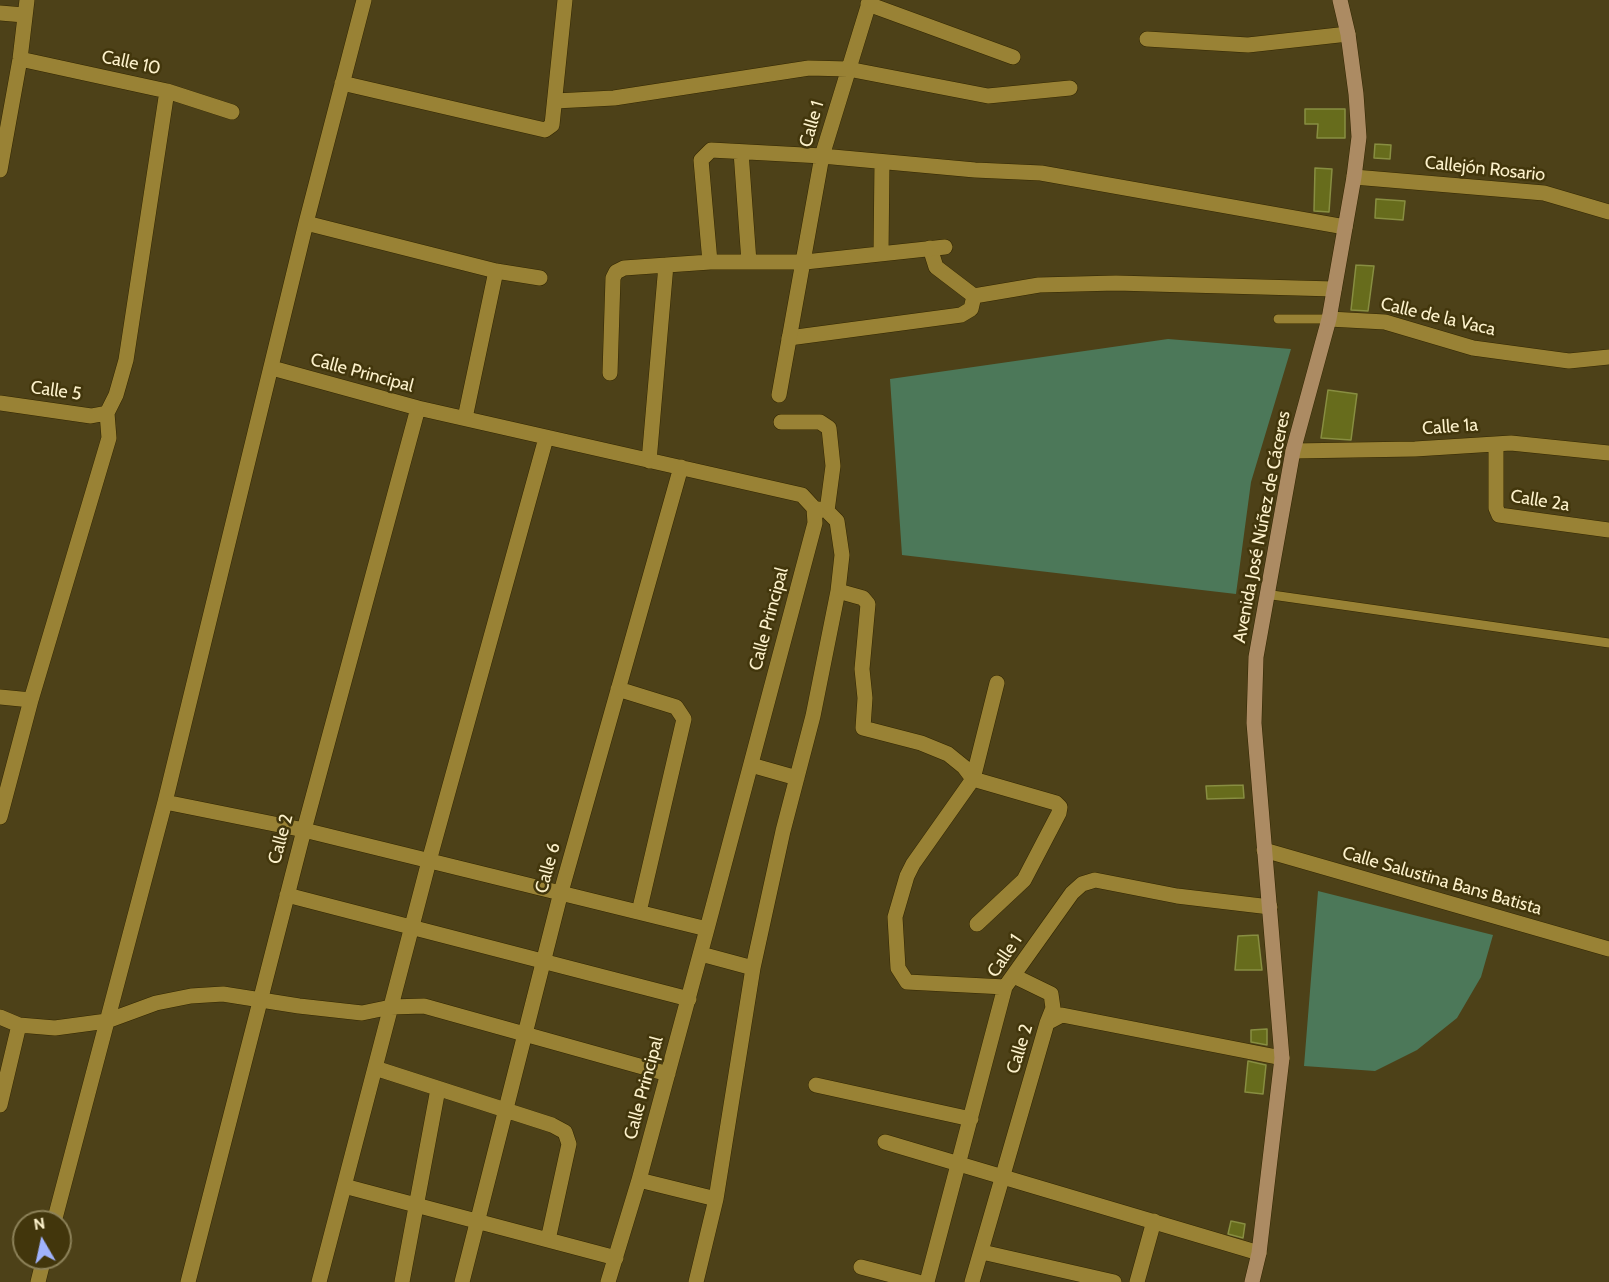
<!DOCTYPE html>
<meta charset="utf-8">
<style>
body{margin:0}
#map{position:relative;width:1609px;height:1282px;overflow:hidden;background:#4d4118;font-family:Cabin,sans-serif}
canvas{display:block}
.north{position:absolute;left:12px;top:1210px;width:60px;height:60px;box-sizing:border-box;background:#42360c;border:2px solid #8c8158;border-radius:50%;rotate:351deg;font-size:16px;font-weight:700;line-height:24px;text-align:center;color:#fcf1cb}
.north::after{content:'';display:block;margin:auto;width:21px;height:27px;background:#a0b3fd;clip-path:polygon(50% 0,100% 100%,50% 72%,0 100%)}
</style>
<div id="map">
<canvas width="1609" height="1282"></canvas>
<div class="north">N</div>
</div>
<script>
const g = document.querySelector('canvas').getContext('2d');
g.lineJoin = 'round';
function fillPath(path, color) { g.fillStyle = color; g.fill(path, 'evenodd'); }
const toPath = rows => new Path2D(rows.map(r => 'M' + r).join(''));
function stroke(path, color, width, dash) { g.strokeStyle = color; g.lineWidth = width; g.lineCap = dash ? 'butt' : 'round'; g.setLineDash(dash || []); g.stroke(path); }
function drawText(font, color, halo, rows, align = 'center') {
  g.font = font + ' Cabin,sans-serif'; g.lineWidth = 5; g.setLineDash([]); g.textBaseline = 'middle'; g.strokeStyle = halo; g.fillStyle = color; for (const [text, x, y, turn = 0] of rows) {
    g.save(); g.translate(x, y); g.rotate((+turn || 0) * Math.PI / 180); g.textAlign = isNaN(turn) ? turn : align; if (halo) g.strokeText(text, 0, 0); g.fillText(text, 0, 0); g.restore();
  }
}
const green = toPath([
 [1168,339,1291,349,1251,482,1236,594,902,555,890,379],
 [1318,891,1493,935,1481,977,1457,1018,1417,1050,1375,1071,1304,1066]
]);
const building = toPath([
 [1305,109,1345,109,1345,138,1317,138,1318,124,1305,124,1305,109],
 [1375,144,1391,145,1390,159,1374,158,1375,144],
 [1315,168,1332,169,1329,212,1314,211,1315,168],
 [1376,199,1405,201,1403,220,1375,218,1376,199],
 [1356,265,1374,266,1368,311,1351,310,1356,265],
 [1328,390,1357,394,1351,440,1321,438,1328,390],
 [1243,785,1244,798,1207,799,1206,786,1243,785],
 [1258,935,1262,970,1235,970,1238,936,1258,935],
 [1267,1029,1267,1045,1251,1042,1251,1030,1267,1029],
 [1248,1061,1266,1065,1263,1094,1245,1092,1248,1061],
 [1231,1221,1245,1224,1243,1238,1228,1234,1231,1221]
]);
const service = toPath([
 [1278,319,1329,319],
 [1265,594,1609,643]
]);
const pedestrian = toPath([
 [930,248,936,267,974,296,1039,285,1116,283,1334,289],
 [789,338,961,315,971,309,974,296]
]);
const minor = toPath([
 [868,4,1013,57],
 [0,13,24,15],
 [1147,39,1248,45,1348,34],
 [20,59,167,91,232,112],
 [342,83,545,130,552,125,565,0],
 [555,101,614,98,809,68,848,69,988,96,1070,88],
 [741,152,749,262],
 [0,170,20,59,27,0],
 [1354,177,1544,193,1609,212],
 [306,223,496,271,540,278],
 [881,253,882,163],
 [710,262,701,160,711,150,822,156,975,170,1041,173,1345,227],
 [1329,319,1385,322,1473,348,1569,361,1609,357],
 [272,368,418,408,802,495,814,508,815,523,707,929,639,1180,608,1282],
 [610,373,613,278,616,272,624,268,710,262,805,262,945,247],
 [779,395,822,156,870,0],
 [0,403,91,416,107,413],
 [465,418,496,271],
 [781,422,820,422,829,428,833,466,827,511],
 [1496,444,1496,508,1499,515,1609,530],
 [1293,451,1415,449,1511,443,1609,453],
 [649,461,666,265],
 [838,591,863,598,868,604,862,669,865,698,863,728,921,743,948,754,964,767,973,779,913,864,907,876,895,917,898,968,907,982,1005,987],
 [618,689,676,707,684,719,639,912],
 [0,697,31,700],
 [751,765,797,778],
 [165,802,304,830,707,929],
 [0,817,31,700,109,438,107,413,116,395,126,360,167,91],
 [1264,850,1609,949],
 [287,895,689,999],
 [977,924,1024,880,1059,813,1060,807,1056,803,973,779,997,683],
 [701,954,753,968],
 [1014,976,1051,994,1053,1008,1047,1023],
 [0,1017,19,1025,55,1028,107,1021,156,1003,191,996,223,994,299,1006,362,1013,391,1007,424,1006,668,1074],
 [375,1068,552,1125,565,1132,569,1144,548,1240],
 [816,1085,971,1119],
 [0,1105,19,1025],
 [885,1142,1259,1253],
 [639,1180,716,1199],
 [344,1186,616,1258],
 [54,1222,165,802,306,223,364,0],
 [982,1252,1114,1282],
 [861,1267,918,1282],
 [38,1282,44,1258],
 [188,1282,304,830,418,408],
 [319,1282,429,861,546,438],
 [402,1282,438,1089],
 [462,1282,561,892,681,467],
 [696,1282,716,1199,753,968,783,831,813,716,838,591,842,555,837,521,827,511,814,508],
 [927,1282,1005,987,1072,893,1082,884,1095,880,1177,896,1270,907],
 [972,1282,1047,1023,1062,1015,1282,1058],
 [1137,1282,1154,1221]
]);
const secondary = toPath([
 [1252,1282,1259,1253,1282,1058,1254,723,1256,657,1293,451,1329,319,1354,177,1359,137,1356,94,1348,34,1340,0]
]);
const streetNames = [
 ["Calle 10",131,63,12],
 ["Calle 1",812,124,-74],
 ["Callejón Rosario",1485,169,6],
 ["Calle de la Vaca",1438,317,13],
 ["Calle Principal",362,373,15],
 ["Calle 5",56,391,8],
 ["Calle 1a",1450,427,-4],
 ["Calle 2a",1540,501,9],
 ["Avenida José Núñez de Cáceres",1262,527,-79],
 ["Calle Principal",769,619,-75],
 ["Calle 2",281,839,-75],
 ["Calle 6",548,868,-75],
 ["Calle Salustina Bans Batista",1442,881,16],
 ["Calle 1",1005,956,-56],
 ["Calle 2",1020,1049,-73],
 ["Calle Principal",644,1088,-75]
];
fillPath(green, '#4c7859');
fillPath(building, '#676c1c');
stroke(building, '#888e41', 1.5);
stroke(service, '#332700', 10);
stroke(pedestrian, '#332700', 16);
stroke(minor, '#332700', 16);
stroke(secondary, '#332700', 16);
stroke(service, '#998235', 9);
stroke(pedestrian, '#998235', 15);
stroke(minor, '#998235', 15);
stroke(secondary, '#ac8b63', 15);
drawText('18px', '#fcf1cb', '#42360c', streetNames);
</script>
